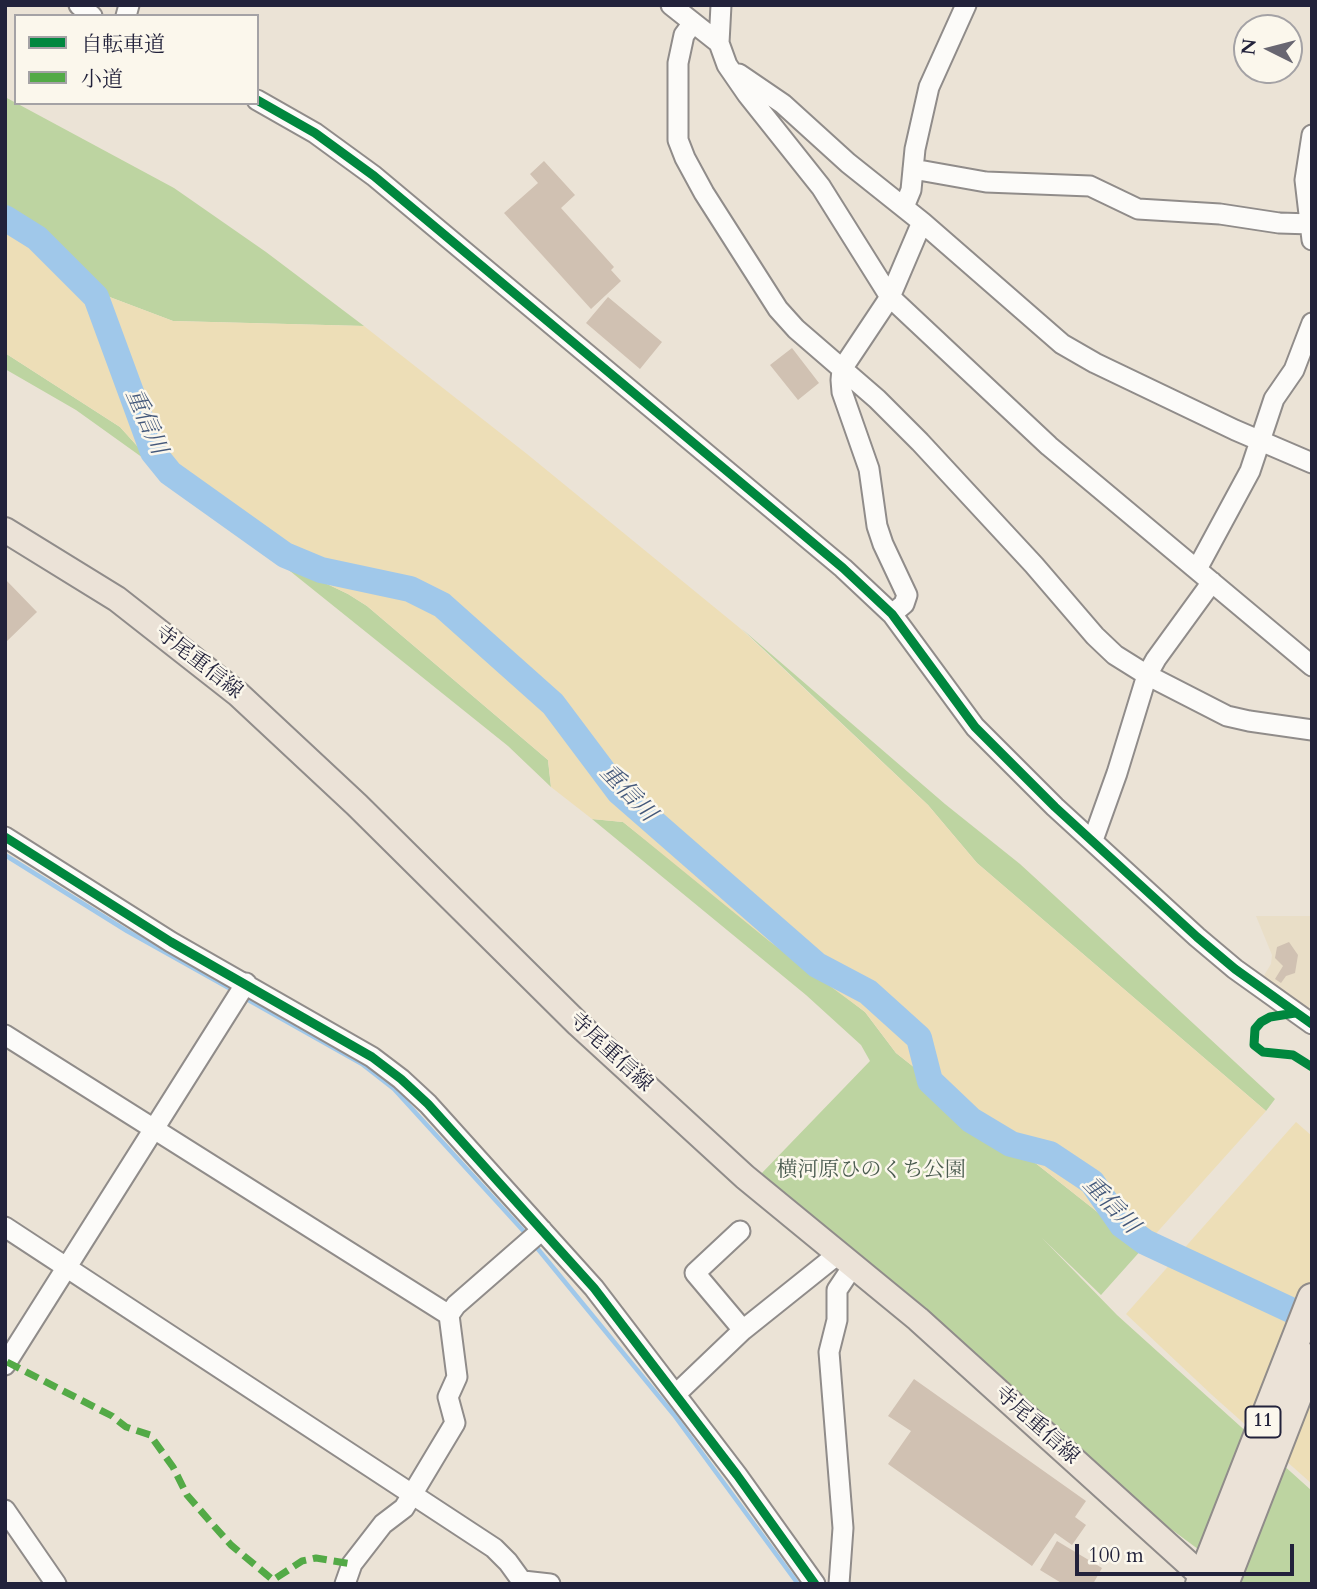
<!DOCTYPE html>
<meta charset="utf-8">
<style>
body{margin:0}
#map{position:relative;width:1317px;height:1589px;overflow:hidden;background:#ebe3d6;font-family:Cardo,"Noto Serif JP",serif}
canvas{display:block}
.frame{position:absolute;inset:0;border:7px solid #22223b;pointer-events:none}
.legend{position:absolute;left:14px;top:14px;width:245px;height:91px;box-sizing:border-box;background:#fbf7ec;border:2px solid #a4a2a5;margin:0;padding:9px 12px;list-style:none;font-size:21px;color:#22223b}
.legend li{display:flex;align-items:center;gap:14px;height:35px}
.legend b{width:35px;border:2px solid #a4a2a5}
.north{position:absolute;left:1233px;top:14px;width:70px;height:70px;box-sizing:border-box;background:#fbf7ec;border:2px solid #a4a2a5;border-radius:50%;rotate:276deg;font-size:19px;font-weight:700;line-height:28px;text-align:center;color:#22223b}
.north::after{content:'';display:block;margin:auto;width:24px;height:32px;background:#686671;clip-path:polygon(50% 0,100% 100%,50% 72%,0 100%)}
.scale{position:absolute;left:1075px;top:1544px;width:219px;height:32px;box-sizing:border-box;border:4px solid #22223b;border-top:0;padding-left:9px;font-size:21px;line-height:24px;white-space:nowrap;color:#22223b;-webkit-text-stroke:5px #fbf7ec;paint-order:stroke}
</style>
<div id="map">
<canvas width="1317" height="1589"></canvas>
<div class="frame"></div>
<ul class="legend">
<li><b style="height:9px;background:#00873e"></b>自転車道</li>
<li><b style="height:9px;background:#53aa46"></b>小道</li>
</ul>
<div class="north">N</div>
<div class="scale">100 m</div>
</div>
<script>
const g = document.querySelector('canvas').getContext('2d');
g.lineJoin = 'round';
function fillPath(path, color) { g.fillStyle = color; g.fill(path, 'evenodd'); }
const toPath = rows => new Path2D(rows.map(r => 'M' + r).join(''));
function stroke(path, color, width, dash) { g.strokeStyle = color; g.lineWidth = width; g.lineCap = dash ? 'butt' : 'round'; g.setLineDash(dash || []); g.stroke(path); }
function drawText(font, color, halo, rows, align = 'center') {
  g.font = font + ' Cardo,"Noto Serif JP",serif'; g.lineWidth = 5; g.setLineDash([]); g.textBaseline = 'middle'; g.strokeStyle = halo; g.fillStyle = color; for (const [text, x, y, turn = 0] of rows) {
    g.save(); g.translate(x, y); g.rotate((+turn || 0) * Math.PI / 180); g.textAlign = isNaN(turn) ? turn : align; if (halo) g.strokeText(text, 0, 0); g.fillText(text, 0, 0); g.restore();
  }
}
const built = toPath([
 [1256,916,1312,916,1312,993,1309,1008,1263,977,1271,964,1272,955]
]);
const green = toPath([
 [5,97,174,188,266,252,364,326,173,321,99,293,51,241,5,211],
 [5,353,120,427,157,468,76,410,5,369],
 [275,559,348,594,367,606,548,760,551,787,508,746],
 [742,629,945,804,1020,864,1129,964,1275,1099,1266,1111,977,863,928,805],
 [592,819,623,822,865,1012,896,1053,1143,1248,1101,1295,1042,1238,1117,1315,1312,1491,1312,1584,1245,1584,1140,1506,760,1175,870,1061,861,1045,806,995]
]);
const sand = toPath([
 [5,211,51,241,99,293,173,321,364,326,527,454,741,629,928,805,977,863,1266,1111,1143,1248,896,1053,865,1012,769,941,623,822,592,819,551,787,548,760,367,606,348,594,275,559,157,468,120,427,5,353],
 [1296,1122,1312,1136,1312,1484,1212,1395,1126,1314]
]);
const stream = toPath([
 [5,855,127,931,236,992],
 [243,997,362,1064,394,1089,528,1236],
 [533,1243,674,1415,798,1584]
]);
const river = toPath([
 [5,218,37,238,96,297,153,452,170,473,285,555,321,570,410,589,442,605,553,704,619,792,817,965,868,992,919,1038,930,1081,971,1120,1011,1144,1050,1154,1092,1182,1122,1225,1145,1242,1312,1320]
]);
const building = toPath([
 [544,161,575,195,561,208,614,267,611,270,621,281,591,309,504,213,538,183,530,174],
 [608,297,662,342,640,369,586,323],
 [792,348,819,383,798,400,770,365],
 [5,579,37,612,5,643],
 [1289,942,1298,955,1295,973,1286,976,1281,983,1275,979,1283,966,1275,958,1277,947],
 [914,1379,1086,1501,1075,1517,1086,1525,1072,1545,1055,1533,1032,1566,888,1464,911,1431,888,1416],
 [1057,1541,1102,1568,1093,1584,1063,1584,1040,1570]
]);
const minor = toPath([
 [79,5,92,16],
 [671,5,719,43],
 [721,5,719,43,727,65,747,94,821,187,890,297,1049,446,1312,666],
 [126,16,129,5],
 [693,23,684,35,678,63,678,140,685,158,704,193,778,309,796,329,877,399,920,442,1034,565,1095,636,1115,655,1147,675,1227,716,1249,721,1312,730],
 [739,74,783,104,848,163,922,222,1062,344,1095,363,1235,430,1312,463],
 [257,100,315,133,374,176,843,568,892,614,975,727,1055,807,1197,937,1235,969,1312,1024],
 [1312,135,1305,180,1312,240],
 [913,169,986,182,1090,186,1138,209,1220,214,1279,223,1312,224],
 [904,207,911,190,915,149,929,87,966,5],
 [1197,569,1250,471,1274,399,1294,370,1312,323],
 [892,614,904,604,907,595,883,544,877,526,869,469,842,392,841,380,842,369,890,297,922,222],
 [5,837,171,942,372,1057,401,1079,428,1104,594,1288,737,1475,815,1584],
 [1093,840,1117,773,1147,675,1156,659,1212,582],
 [5,1035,449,1315,457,1377,448,1397,455,1423,404,1508,383,1524,352,1564,345,1584],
 [5,1227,494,1548,508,1562,524,1584],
 [740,1231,695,1273,743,1330],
 [449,1315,456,1305,542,1230],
 [5,1365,246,983],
 [676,1394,743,1330,838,1254],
 [5,1510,56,1584],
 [523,1581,550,1584],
 [839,1584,843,1528,829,1352,837,1320,837,1290,853,1266]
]);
const major = toPath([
 [5,530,117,599,238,694,357,805,578,1024,745,1177,918,1319,1211,1584]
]);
const highway = toPath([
 [1200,1584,1312,1298],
 [1224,1584,1312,1358]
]);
const quiet = toPath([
 [7,1362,112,1416,126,1427,150,1435,173,1467,187,1495,214,1526,231,1545,273,1580,302,1561,316,1558,352,1564]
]);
const cycleway = toPath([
 [257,100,315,133,374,176,843,568,892,614,975,727,1055,807,1197,937,1235,969,1312,1024],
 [5,837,171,942,372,1057,401,1079,428,1104,594,1288,737,1475,815,1584],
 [1295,1013,1270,1017,1261,1022,1255,1029,1254,1045,1263,1052,1293,1055,1312,1067]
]);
const shields = [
 [1263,1422,35]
];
const shieldNames = [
 ["11",1263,1422]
];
const streetNames = [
 ["寺尾重信線",198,663,38],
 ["寺尾重信線",610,1053,43],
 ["寺尾重信線",1036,1426,42]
];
const parkNames = [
 ["横河原ひのくち公園",871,1171]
];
const waterNames = [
 ["重信川",145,422,66],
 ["重信川",627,794,46],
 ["重信川",1110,1206,46]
];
fillPath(built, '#e9dec7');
fillPath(green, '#bdd4a1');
fillPath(sand, '#eddeb7');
stroke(stream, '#a0c8ea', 4.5);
stroke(river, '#a0c8ea', 26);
fillPath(building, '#d0c1b2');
stroke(minor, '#908c8a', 23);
stroke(major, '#908c8a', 28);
stroke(highway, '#908c8a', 32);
stroke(minor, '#fcfbf9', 19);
stroke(major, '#ebe2d7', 24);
stroke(highway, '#ebe2d7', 28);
stroke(quiet, '#53aa46', 7, [14, 7]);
stroke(cycleway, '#00873e', 9);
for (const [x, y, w] of shields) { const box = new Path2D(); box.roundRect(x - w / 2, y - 15.5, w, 31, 5); g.fillStyle = '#fbf7ec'; g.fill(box); stroke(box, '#22223b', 2); }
drawText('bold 19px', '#22223b', null, shieldNames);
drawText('21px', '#22223b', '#fbf7ec', streetNames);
drawText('21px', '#4b5c50', '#fbf7ec', parkNames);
drawText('italic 23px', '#43587b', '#fbf7ec', waterNames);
</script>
